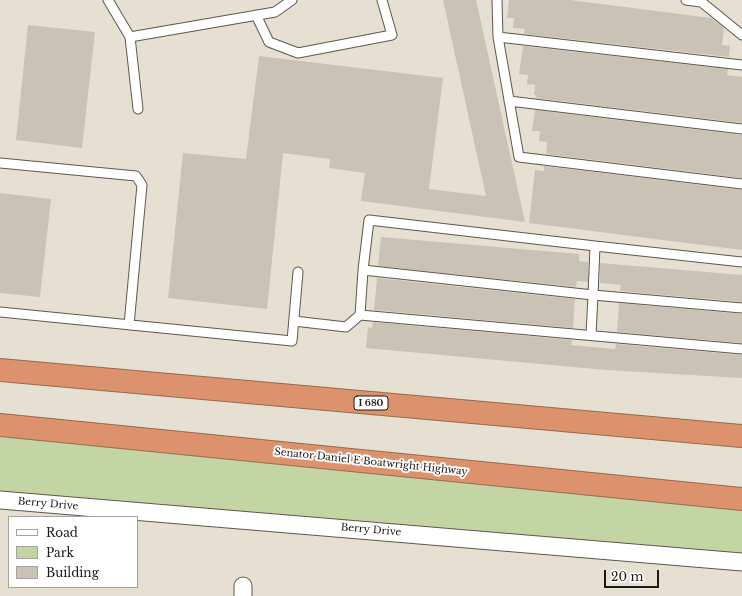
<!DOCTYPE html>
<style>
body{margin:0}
#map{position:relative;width:742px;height:596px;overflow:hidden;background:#e6e0d2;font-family:"Libre Baskerville",serif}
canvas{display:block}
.legend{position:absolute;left:8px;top:516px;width:130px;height:72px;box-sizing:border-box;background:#fff;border:1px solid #a4a3a1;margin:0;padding:5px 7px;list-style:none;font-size:12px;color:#1b1914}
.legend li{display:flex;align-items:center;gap:8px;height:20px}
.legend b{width:20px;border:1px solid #a4a3a1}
.scale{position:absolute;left:604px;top:570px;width:55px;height:18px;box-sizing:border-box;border:2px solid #1b1914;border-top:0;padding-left:5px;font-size:12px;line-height:14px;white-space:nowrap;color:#1b1914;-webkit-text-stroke:3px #fff;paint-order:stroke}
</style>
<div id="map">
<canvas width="742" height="596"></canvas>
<ul class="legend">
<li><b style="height:5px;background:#fff"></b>Road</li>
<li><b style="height:11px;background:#c4d5a4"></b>Park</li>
<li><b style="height:11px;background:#c9c3b5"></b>Building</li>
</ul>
<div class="scale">20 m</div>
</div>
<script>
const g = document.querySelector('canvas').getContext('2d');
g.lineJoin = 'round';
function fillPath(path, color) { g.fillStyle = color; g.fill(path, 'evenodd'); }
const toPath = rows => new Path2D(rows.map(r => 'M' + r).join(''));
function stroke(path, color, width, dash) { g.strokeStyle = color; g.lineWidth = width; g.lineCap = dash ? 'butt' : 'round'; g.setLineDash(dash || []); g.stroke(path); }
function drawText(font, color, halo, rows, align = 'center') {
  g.font = font + ' "Libre Baskerville",serif'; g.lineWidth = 4; g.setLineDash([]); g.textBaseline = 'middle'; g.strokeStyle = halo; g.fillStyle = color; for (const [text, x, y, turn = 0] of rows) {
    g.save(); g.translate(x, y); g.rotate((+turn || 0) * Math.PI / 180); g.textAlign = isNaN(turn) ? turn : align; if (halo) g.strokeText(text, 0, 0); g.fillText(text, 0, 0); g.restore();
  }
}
const green = toPath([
 [0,425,742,499,742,562,0,500]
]);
const building = toPath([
 [443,0,476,0,525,222,361,201,365,173,329,168,330,159,283,153,267,309,168,298,183,153,246,159,259,56,443,78,429,189,486,196],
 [509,0,570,0,711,18,724,28,722,45,730,46,729,57,524,34,525,29,513,28,514,18,507,18],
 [28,25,95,32,82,148,16,140],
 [523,46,728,69,727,75,742,77,742,123,536,98,536,95,534,95,535,85,527,84,528,75,519,74],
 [535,110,742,135,742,178,546,154,547,142,539,141,540,131,532,131],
 [544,166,742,190,742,250,529,223,535,170,544,171],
 [0,193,51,199,40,297,0,293],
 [381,237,579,254,579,261,588,262,588,282,577,281,576,287,378,266],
 [600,263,742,275,742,302,620,291,621,285,600,283],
 [377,278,575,299,573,328,374,310],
 [619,303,742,314,742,343,617,332],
 [373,322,572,340,571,345,615,349,616,344,742,355,742,378,606,370,366,348,368,327,372,328]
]);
const service = toPath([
 [108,0,130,37,138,109],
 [497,0,498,37,519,157,742,184],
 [686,0,701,2],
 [699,0,742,35],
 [256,15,269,42,298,53,392,35,382,0],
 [130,37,275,12,292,0],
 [498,37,742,65],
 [509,101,742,129],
 [0,163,136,176,142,185,129,325],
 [363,270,593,295,595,246,742,262],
 [0,312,292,341,298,272],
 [360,315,363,270,369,220,595,246],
 [294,321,346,327,360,315,742,349],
 [591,335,593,295,742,308]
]);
const minor = toPath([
 [0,500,742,562],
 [243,596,243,586]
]);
const motorway = toPath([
 [0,370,742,436],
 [0,425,742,499]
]);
const shields = [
 [371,403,34]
];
const shieldNames = [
 ["I 680",371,403]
];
const streetNames = [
 ["Senator Daniel E Boatwright Highway",371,462,6],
 ["Berry Drive",48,504,5],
 ["Berry Drive",371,530,5]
];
fillPath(green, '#c4d5a4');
fillPath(building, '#c9c3b5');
stroke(service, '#5d584c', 11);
stroke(minor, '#5d584c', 19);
stroke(motorway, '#98684e', 24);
stroke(service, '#fff', 9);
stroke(minor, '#fff', 17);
stroke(motorway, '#dc936d', 22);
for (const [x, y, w] of shields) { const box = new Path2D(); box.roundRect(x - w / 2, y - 7, w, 14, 3); g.fillStyle = '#fff'; g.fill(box); stroke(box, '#1b1914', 1); }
drawText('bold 9px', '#1b1914', null, shieldNames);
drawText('10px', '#1b1914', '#fff', streetNames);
</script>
